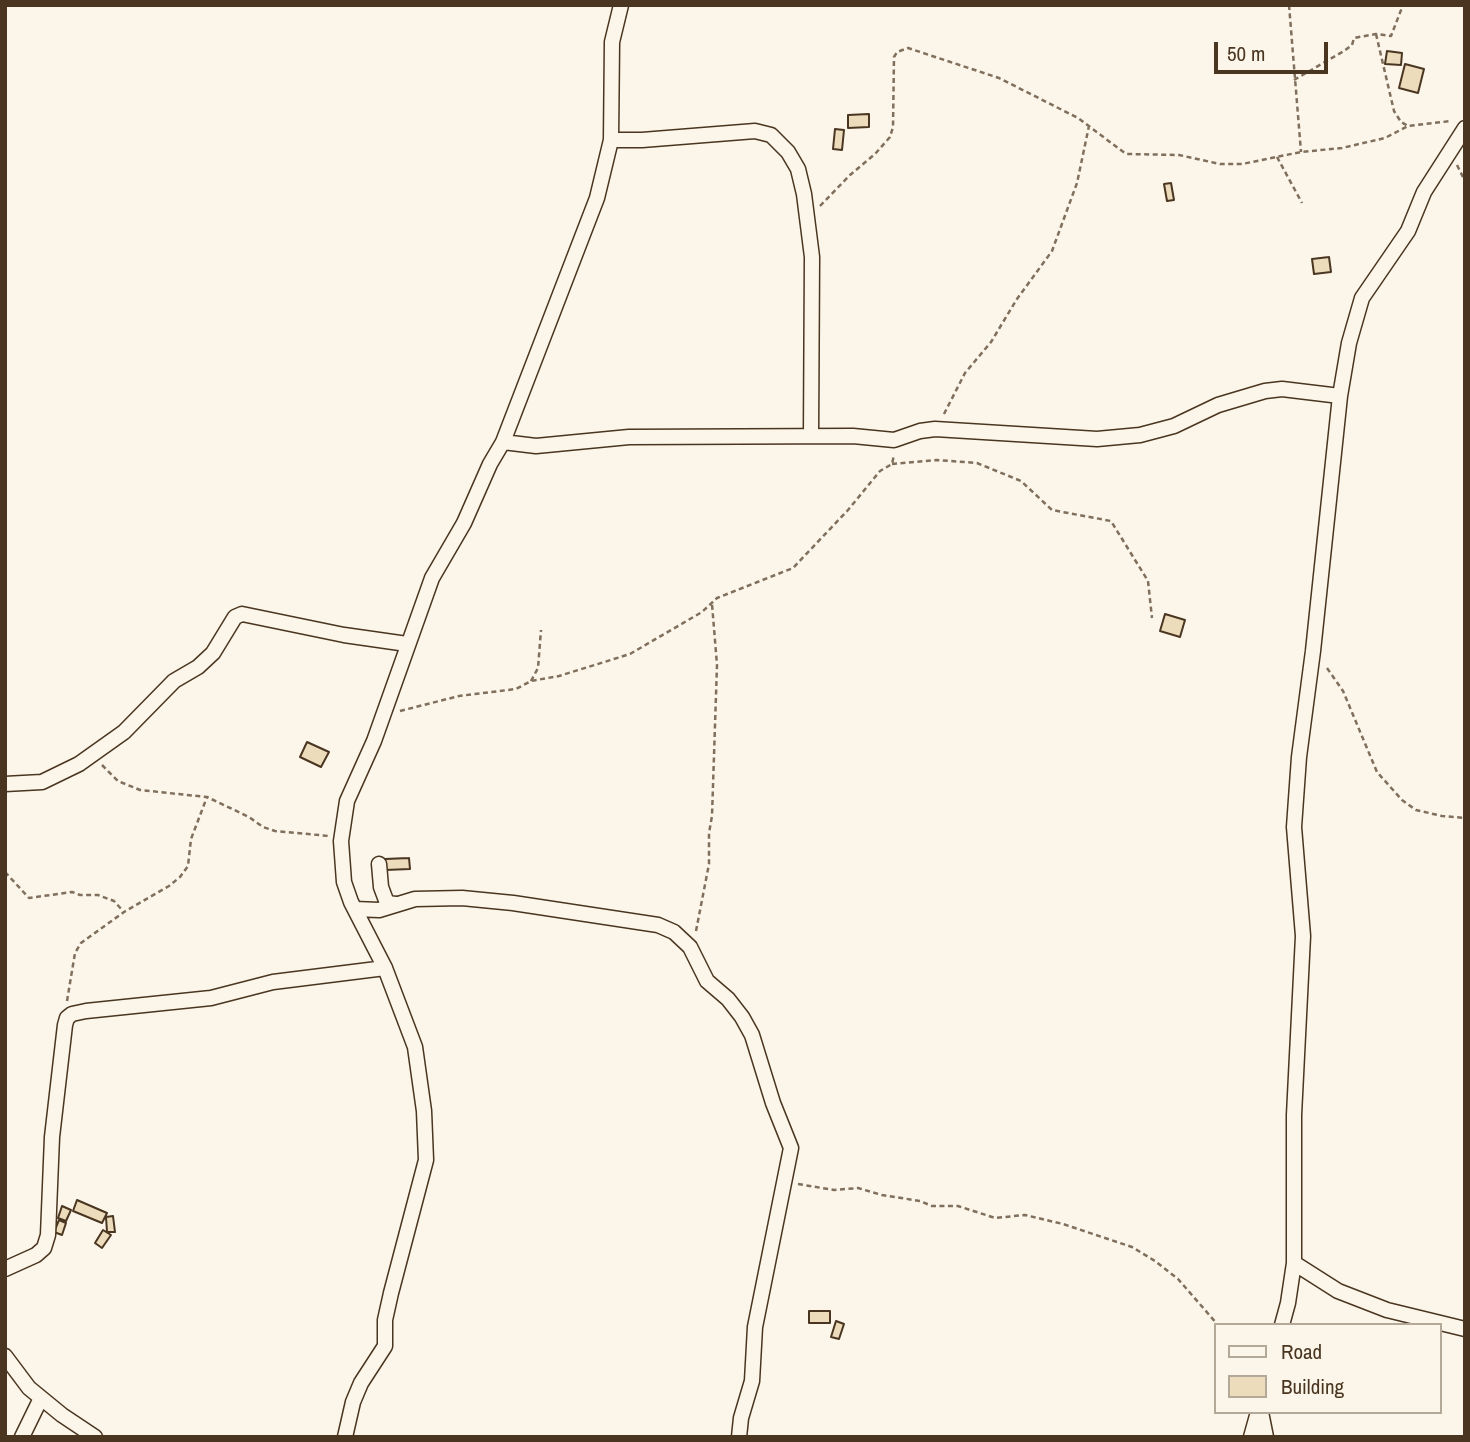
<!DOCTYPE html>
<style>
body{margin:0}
#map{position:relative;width:1470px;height:1442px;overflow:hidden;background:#fbf6e9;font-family:"Archivo Narrow",sans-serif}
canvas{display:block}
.frame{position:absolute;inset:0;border:7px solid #4a3520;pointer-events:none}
.legend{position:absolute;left:1214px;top:1323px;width:228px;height:91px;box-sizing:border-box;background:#fbf6e9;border:2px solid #b4a999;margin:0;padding:9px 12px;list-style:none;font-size:21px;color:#4a3520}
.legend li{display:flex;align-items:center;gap:14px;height:35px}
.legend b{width:35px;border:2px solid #b4a999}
.scale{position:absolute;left:1214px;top:42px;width:114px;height:32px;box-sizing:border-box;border:4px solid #4a3520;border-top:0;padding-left:9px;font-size:21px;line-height:24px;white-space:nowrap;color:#4a3520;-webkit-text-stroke:5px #fbf6e9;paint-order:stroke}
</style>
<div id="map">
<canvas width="1470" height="1442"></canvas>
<div class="frame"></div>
<ul class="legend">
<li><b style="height:9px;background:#fbf6e9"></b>Road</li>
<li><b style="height:19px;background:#ecdcbc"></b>Building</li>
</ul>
<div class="scale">50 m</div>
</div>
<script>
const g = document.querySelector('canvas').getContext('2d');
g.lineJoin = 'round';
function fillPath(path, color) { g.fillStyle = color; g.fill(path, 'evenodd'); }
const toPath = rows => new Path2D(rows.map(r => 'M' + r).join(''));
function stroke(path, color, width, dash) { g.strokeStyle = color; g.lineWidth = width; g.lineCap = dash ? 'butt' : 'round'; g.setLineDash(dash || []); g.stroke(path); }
const building = toPath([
 [1387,51,1402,53,1401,65,1385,64,1387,51],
 [1405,64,1424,69,1418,93,1399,88,1405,64],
 [869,114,869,127,848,128,848,115,869,114],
 [835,129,844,130,842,150,833,149,835,129],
 [1171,183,1174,200,1167,201,1164,184,1171,183],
 [1329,257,1331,272,1314,274,1312,259,1329,257],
 [1165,614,1185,620,1180,637,1160,631,1165,614],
 [307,742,329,752,321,767,300,757,307,742],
 [409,858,410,869,385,870,385,859,409,858],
 [77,1200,107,1213,102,1223,73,1211,77,1200],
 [62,1206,71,1210,66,1221,58,1218,62,1206],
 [113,1216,115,1232,107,1232,106,1217,113,1216],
 [59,1220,66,1223,62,1235,54,1232,59,1220],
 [103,1230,111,1235,102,1248,95,1243,103,1230],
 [809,1311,830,1311,830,1323,809,1323,809,1311],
 [836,1321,844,1324,839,1339,831,1337,836,1321]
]);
const path = toPath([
 [1289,5,1301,152],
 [1376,34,1394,111,1401,122,1408,126],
 [1294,80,1344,51,1352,45,1354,38,1376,34,1391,36,1403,5],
 [1277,157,1302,203],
 [1457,165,1465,181],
 [820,206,850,175,875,154,890,137,893,127,894,57,897,52,908,48,999,78,1078,118,1126,154,1179,155,1220,164,1242,164,1301,152,1342,148,1385,138,1408,126,1451,121],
 [944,414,965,373,991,342,1017,299,1052,251,1077,183,1089,126],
 [892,464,937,460,977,463,1021,481,1052,510,1111,521,1148,581,1152,618],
 [1327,668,1343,691,1377,772,1402,800,1416,810,1442,816,1465,818],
 [531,681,538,668,541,630],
 [400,711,459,696,516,689,531,681,559,676,630,654,702,612,717,598,793,568,848,510,880,471,892,464,894,455],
 [102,765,118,781,140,790,207,797,249,817,263,827,275,831,329,836],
 [5,872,29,898,72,892,80,895,98,895,114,901,123,911],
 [696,931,709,864,709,833,712,816,717,665,712,604],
 [67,1001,75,953,81,943,124,912,169,886,180,877,188,866,191,839,207,797],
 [798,1184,834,1190,858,1188,882,1195,920,1201,932,1206,958,1206,995,1218,1025,1215,1063,1224,1132,1247,1155,1261,1178,1279,1218,1325]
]);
const minor = toPath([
 [611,140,642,140,755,131,771,135,788,152,798,169,804,194,812,257,811,436],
 [503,442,536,446,629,437,853,436,894,440,920,431,935,429,1097,439,1140,435,1174,426,1218,405,1265,391,1282,389,1340,396],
 [5,784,42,782,79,764,124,732,174,681,198,667,213,653,235,617,242,614,344,635,407,644],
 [379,864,381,887,387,903,396,904],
 [355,909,379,910,415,899,462,898,513,903,658,925,674,932,690,947,707,981,728,999,742,1017,752,1035,773,1103,791,1148,755,1327,752,1381,741,1418,739,1437],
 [1294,1263,1338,1291,1387,1310,1465,1329],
 [5,1269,36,1255,44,1248,48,1235,52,1137,65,1025,67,1018,72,1014,86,1011,211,998,273,982,385,968],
 [1282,1325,1288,1303,1294,1263,1294,1115,1303,936,1294,827,1299,757,1313,651,1340,396,1349,343,1362,298,1408,231,1424,192,1465,128],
 [5,1356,29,1388,62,1415,95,1437],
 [1261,1412,1266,1437],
 [22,1437,41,1398],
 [345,1437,353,1402,361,1383,385,1346,385,1320,391,1293,426,1160,424,1111,415,1047,385,968,351,902,344,882,341,841,347,801,374,741,432,578,464,523,490,464,503,442,597,198,611,140,612,42,621,5],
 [1251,1437,1258,1412]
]);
fillPath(building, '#ecdcbc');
stroke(building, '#4a3520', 2);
stroke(minor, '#4a3520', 17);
stroke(path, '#7f6f5c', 2.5, [5, 3.5]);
stroke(minor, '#fbf6e9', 14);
</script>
